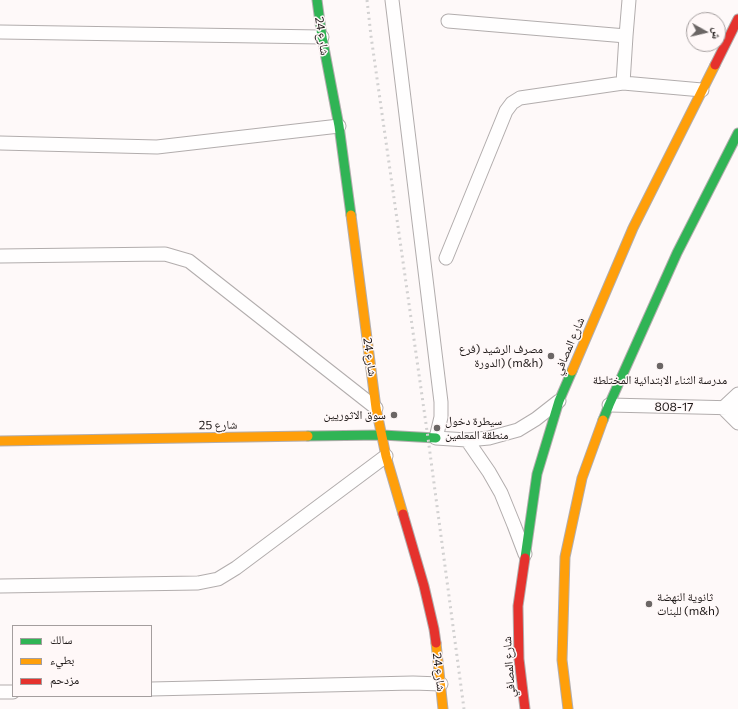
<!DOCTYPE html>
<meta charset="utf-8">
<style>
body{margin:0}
#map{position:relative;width:738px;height:709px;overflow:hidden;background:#fef9f9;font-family:Commissioner,"Noto Naskh Arabic",sans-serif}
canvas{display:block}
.legend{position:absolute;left:12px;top:625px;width:140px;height:72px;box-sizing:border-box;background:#fff8f8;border:1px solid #a49e9e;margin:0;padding:5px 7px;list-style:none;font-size:12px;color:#1c1716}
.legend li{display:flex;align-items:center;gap:8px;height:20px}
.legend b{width:20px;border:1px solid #a49e9e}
.north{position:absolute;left:686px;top:12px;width:40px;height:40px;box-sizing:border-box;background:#fff8f8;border:1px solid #a49e9e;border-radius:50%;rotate:98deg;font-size:11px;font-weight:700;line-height:16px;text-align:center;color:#1c1716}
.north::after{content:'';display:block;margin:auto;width:14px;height:18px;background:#6b6665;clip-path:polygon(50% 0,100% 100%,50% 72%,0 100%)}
</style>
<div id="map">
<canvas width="738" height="709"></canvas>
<ul class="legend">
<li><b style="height:5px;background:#30b455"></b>سالك</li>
<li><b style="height:5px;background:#ff9f0a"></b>بطيء</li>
<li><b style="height:5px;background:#e5322d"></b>مزدحم</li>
</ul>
<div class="north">ش</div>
</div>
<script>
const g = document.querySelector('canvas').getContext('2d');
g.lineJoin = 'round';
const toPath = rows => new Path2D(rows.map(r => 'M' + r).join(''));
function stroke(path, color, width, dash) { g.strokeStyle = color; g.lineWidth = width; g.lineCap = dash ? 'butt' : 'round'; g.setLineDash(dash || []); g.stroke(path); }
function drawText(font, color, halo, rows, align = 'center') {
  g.font = font + ' Commissioner,"Noto Naskh Arabic",sans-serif'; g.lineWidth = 3; g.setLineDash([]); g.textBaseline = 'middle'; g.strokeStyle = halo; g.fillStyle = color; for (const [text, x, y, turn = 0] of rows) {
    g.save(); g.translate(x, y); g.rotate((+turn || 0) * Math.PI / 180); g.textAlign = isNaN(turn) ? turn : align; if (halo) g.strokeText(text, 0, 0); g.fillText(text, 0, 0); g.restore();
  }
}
const street = toPath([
 [392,0,441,402,441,417,436,438,467,440,489,438,518,430,536,419,559,401],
 [448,21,626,36],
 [0,32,322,37],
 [623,83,626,36,629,0],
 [0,143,157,147,339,126],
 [0,256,165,254,189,261,376,408],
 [446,258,506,111,512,103,520,98,623,83,702,90],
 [738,394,723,408,738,423],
 [609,405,738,408],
 [467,440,489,472,501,493,514,525,525,554],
 [0,586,198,583,218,579,236,568,386,456],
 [151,689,413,683,441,684],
 [0,692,13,692]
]);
const fast = toPath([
 [317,0,322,37,339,126,351,215],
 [603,420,609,405,677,253,738,133],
 [308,436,382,435,436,438],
 [525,558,537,474,559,401,572,371]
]);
const slow = toPath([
 [351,215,376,408,386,456,403,514],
 [572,371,633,228,715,65],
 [0,441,308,436],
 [436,643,443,709],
 [568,709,562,660,565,557,582,478,603,420]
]);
const jam = toPath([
 [715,65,738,19],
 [403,514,424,586,434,629,436,643],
 [525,558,518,606,519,659,525,709]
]);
const rail = toPath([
 [367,0,371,36,428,438,464,709]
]);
const markers = [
 [551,356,4,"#6b6665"],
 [660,366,4,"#6b6665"],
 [394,415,4,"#6b6665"],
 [437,428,4,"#6b6665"],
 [649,604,4,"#6b6665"]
];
const streetNames = [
 ["شارع 24",322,36,81],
 ["شارع المصافي",569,346,-67],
 ["شارع 24",370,357,82],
 ["808-17",674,407,1],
 ["شارع 25",218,425,-1],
 ["شارع المصافي",509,667,-94],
 ["شارع 24",439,672,83]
];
const poiNames = [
 ["مصرف الرشيد (فرع",543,349],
 ["الدورة) (m&h)",543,363],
 ["مدرسة الثناء الابتدائية المختلطة",660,380,"center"],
 ["سوق الاثوريين",386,415],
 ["سيطرة دخول",445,421,"left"],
 ["منطقة المعلمين",445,435,"left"],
 ["ثانوية النهضة",657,597,"left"],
 ["للبنات (m&h)",657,611,"left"]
];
stroke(street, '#b2adad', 15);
stroke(fast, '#b2adad', 11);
stroke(slow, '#b2adad', 11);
stroke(jam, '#b2adad', 11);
stroke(street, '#fffefe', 13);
stroke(fast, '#30b455', 9);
stroke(slow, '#ff9f0a', 9);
stroke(jam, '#e5322d', 9);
stroke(rail, '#d2d1d1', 3, [2, 4]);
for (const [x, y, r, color] of markers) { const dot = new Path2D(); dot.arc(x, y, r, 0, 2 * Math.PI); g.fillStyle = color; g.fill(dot); stroke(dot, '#fff8f8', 1.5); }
drawText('12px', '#1c1716', '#fff8f8', streetNames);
drawText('12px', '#1c1716', '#fff8f8', poiNames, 'right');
</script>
